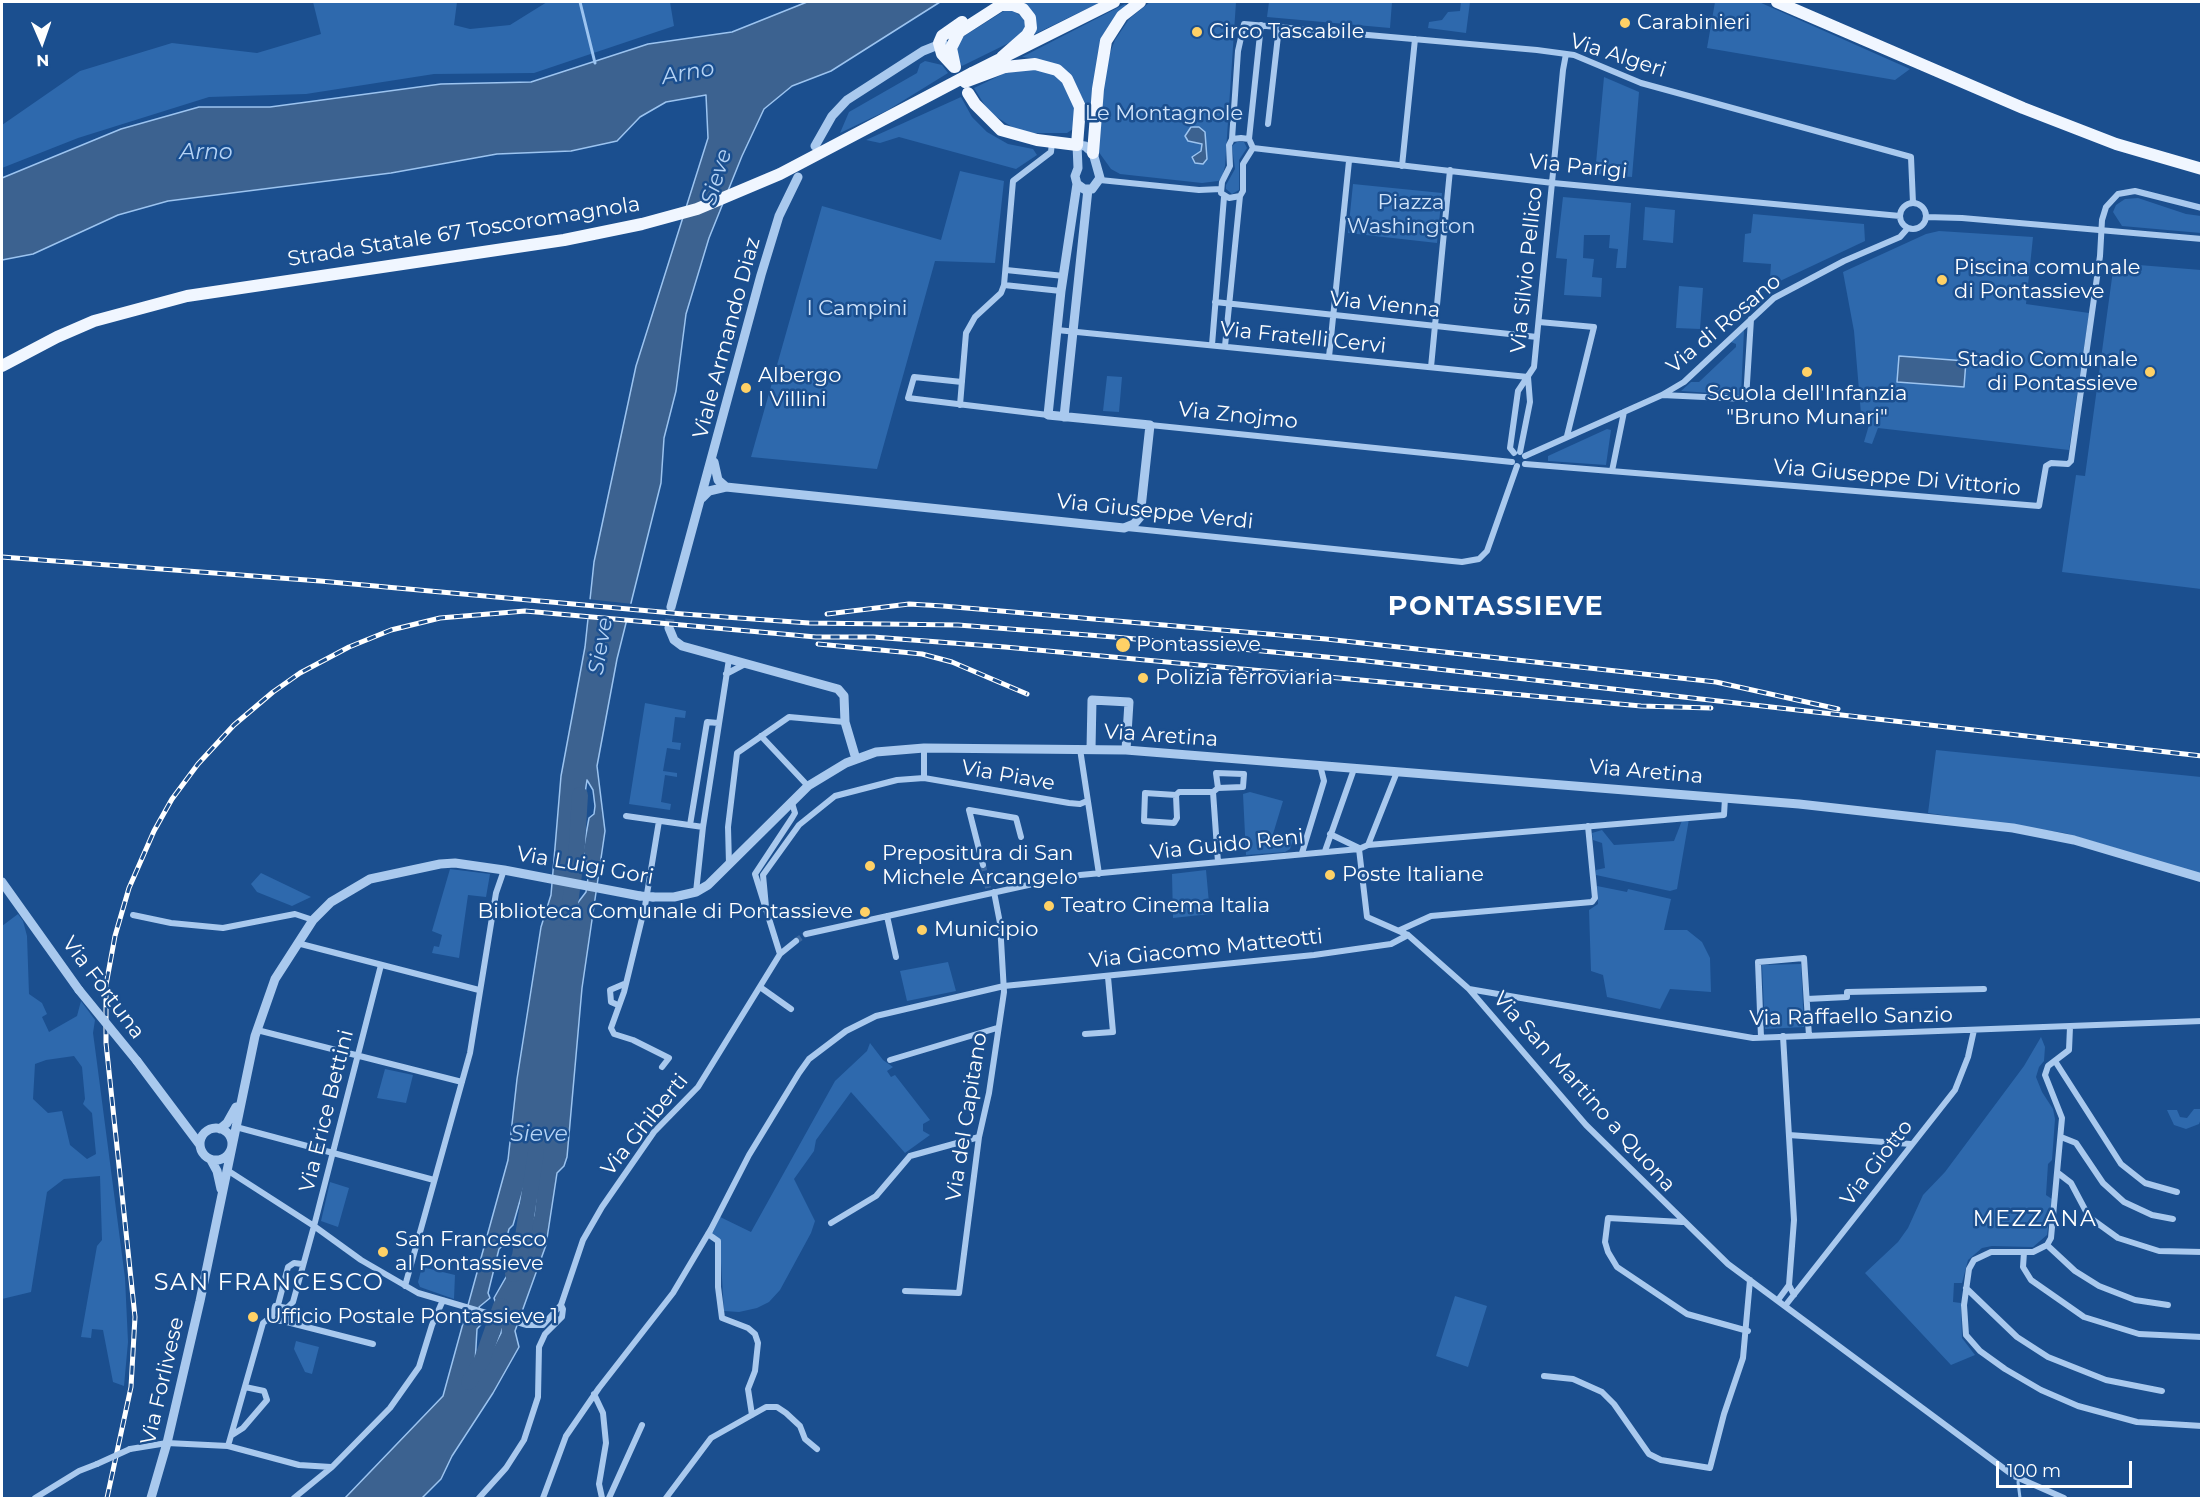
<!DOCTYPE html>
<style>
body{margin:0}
#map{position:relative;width:2203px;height:1500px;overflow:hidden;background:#1b4f8f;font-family:Montserrat,sans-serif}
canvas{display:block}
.frame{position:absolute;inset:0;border:3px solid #fff;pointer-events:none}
.north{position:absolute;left:12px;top:12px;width:60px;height:60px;-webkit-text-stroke:4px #1b4f8f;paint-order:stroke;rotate:178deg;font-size:16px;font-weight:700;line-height:24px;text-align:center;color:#fff}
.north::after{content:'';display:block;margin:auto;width:21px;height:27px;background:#fff;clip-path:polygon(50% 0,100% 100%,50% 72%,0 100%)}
.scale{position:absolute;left:1996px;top:1461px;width:136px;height:27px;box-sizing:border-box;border:3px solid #fff;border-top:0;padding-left:8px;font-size:18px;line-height:21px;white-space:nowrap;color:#fff;-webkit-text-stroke:4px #1b4f8f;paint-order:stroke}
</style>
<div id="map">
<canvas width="2203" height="1500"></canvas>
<div class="frame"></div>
<div class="north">N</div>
<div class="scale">100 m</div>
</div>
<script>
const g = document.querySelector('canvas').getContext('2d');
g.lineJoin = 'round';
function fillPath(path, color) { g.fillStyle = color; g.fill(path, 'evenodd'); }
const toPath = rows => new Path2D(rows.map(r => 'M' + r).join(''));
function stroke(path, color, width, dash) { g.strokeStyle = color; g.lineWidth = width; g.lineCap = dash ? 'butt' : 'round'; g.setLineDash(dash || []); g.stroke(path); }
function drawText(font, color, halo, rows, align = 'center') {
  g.font = font + ' Montserrat,sans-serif'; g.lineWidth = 5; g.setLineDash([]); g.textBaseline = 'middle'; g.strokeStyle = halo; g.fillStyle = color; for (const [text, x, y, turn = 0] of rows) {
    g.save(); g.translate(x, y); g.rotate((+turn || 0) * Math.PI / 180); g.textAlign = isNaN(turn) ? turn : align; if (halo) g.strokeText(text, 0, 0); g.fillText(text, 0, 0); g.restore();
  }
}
const green = toPath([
 [313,2,457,2,454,25,470,29,510,25,547,2,670,2,674,26,534,73,434,74,306,94,209,97,78,138,2,168,2,125,80,71,172,43,257,53,321,34],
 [1016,2,1101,2,1035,34,1036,25],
 [1150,2,1236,2,1225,166,1222,178,1218,181,1202,183,1120,174,1111,169,1098,151,1106,63,1115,40,1129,19],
 [1269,2,1392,2,1390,28,1267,17],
 [1461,2,1470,2,1466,33,1428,28,1429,22,1442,20,1448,12,1460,11],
 [1715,2,1759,2,1910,69,1895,80,1707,48],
 [1125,4,1128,7,1116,20,1090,120,1085,120,1082,98,1073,79,1037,59,1022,57],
 [1012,10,1022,17,1026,24,1026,29,1021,37,962,66,958,61,956,49,961,38,1004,11],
 [925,61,942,65,948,73,888,110,840,133,849,112,917,73,920,64],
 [1037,68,1057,75,1076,101,1073,129,1067,133,1034,133,1015,129,989,112,974,88,1005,73],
 [1604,77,1639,92,1632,177,1595,174],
 [961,97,972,117,987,132,1008,144,1033,149,1037,155,1016,169,899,137,880,143,866,140],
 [1237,142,1244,142,1247,148,1239,160,1239,190,1232,194,1226,189,1226,185,1235,169,1232,146],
 [960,171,1004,181,995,263,935,261,877,469,751,457,822,206,941,240],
 [1353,184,1442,193,1437,243,1348,233],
 [1563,197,1631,203,1626,268,1616,268,1618,249,1609,248,1610,235,1584,235,1583,258,1594,259,1592,277,1602,278,1601,297,1564,295,1567,259,1556,258],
 [2138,198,2186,214,2201,216,2201,233,2122,226,2113,212,2116,205,2125,199],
 [1645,207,1675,210,1673,243,1643,240],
 [1753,214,1864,224,1865,241,1780,281,1770,278,1771,264,1743,262,1745,234,1751,233],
 [1939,231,2033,237,2026,304,2089,313,2069,450,1878,428,1872,444,1864,442,1872,415,1861,414,1854,331,1843,272,1926,234],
 [2114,263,2201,270,2201,589,2062,572,2076,475,2085,476],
 [1679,286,1703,288,1700,329,1676,328],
 [1744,330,1741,395,1681,391,1691,382,1699,382,1736,347,1736,344,1731,342],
 [1107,376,1122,377,1119,412,1103,411],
 [1607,429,1611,430,1606,465,1548,461,1548,456],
 [645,703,686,711,685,718,675,717,672,742,681,743,680,750,667,748,663,771,677,773,677,777,665,775,661,802,671,804,670,810,629,804],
 [1936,750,2201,777,2201,874,2065,833,1928,813],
 [1250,792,1283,801,1273,834,1293,840,1290,849,1285,852,1246,855,1243,794],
 [1683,818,1689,819,1677,889,1670,891,1596,875,1596,870,1605,868,1602,843,1593,840,1592,833,1602,830,1614,845,1674,841],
 [450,869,490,874,486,897,468,895,459,958,432,953,434,946,439,947,442,935,432,931],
 [1206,870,1210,914,1173,918,1172,874],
 [261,873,311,897,292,906,257,892,251,884],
 [1597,886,1627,892,1628,889,1671,899,1664,930,1687,930,1702,942,1710,958,1711,992,1670,989,1660,1009,1607,997,1603,975,1591,971,1589,910,1598,904],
 [18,914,23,921,27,936,29,994,42,1003,47,1014,42,1017,49,1032,77,1016,81,1001,95,1020,93,1033,97,1063,125,1278,128,1342,124,1386,113,1382,103,1330,92,1329,91,1338,81,1337,97,1246,102,1240,100,1176,64,1179,47,1192,31,1292,2,1299,2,926],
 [74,1056,82,1067,85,1099,83,1104,92,1113,96,1154,87,1159,70,1145,62,1111,48,1113,33,1099,35,1064,46,1060],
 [948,962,956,991,907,1001,900,971],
 [1801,964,1804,1027,1765,1029,1762,965],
 [2041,1037,2045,1047,2044,1061,2039,1067,2036,1077,2042,1092,2053,1109,2055,1119,2052,1160,2048,1164,2046,1195,2052,1199,2047,1235,2033,1247,1992,1246,1982,1248,1968,1260,1962,1283,1954,1283,1953,1302,1961,1303,1962,1338,1975,1355,1951,1365,1865,1273,1898,1242,1908,1228,1923,1195,1945,1172,2024,1066],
 [870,1043,883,1060,893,1067,887,1071,891,1077,895,1075,930,1120,923,1124,923,1131,930,1135,905,1153,851,1092,816,1140,814,1151,794,1179,815,1221,811,1233,780,1290,769,1302,757,1308,739,1312,724,1311,720,1246,709,1231,716,1215,751,1232,835,1081,867,1051],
 [385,1069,413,1075,406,1103,377,1098],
 [2194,1109,2201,1109,2201,1119,2199,1124,2186,1129,2174,1125,2167,1110,2177,1110,2180,1117,2187,1118],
 [330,1182,349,1188,338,1227,321,1221],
 [422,1267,455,1275,454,1299,420,1287,418,1282],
 [1455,1296,1487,1306,1468,1367,1436,1356],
 [296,1341,319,1347,312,1374,305,1372,294,1349]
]);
const water = toPath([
 [807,2,940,2,831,71,792,86,764,109,742,156,709,238,686,314,676,391,664,438,661,483,617,659,597,766,605,831,582,988,567,1157,564,1166,557,1173,546,1245,515,1331,519,1347,493,1393,452,1456,441,1479,422,1498,345,1498,443,1396,508,1160,517,1079,541,927,551,895,561,776,585,647,594,562,636,366,708,138,706,95,666,102,640,117,617,141,571,151,497,154,391,173,168,201,118,215,33,254,2,260,2,178,121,129,199,107,270,107,441,84,531,82,648,44,732,32,807,2],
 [587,780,593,790,595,806,594,814,589,818,583,851,589,871,586,892,573,909,570,894,575,891,573,867,570,850,578,832,578,818,582,813,587,780],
 [534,1173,536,1197,534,1215,521,1251,494,1298,499,1314,486,1323,489,1327,497,1325,501,1326,501,1333,487,1360,475,1364,477,1329,485,1320,479,1307,490,1298,488,1293,499,1249,505,1244,509,1229,513,1225,527,1176,534,1173],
 [1191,127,1199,127,1205,132,1207,159,1203,164,1195,163,1192,157,1201,151,1202,144,1188,141,1185,136,1191,127],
 [1899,356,1966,361,1964,387,1897,382,1899,356]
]);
const pier = toPath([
 [587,599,633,604,629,622,585,619]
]);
const stream = toPath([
 [580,2,595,63],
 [2018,1482,2020,1498]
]);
const river = toPath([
 [568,918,576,860,580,795],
 [513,1274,520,1256,536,1152],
 [469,1382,482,1360,501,1306]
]);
const minorTunnel = toPath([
 [983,865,988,888],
 [796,941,806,934]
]);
const tertiaryTunnel = toPath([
 [669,628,671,607]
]);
const minor = toPath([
 [1268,124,1279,27],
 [1241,138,1249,139,1253,148,1243,164,1243,191,1240,196,1229,198,1221,193,1222,182,1230,166,1229,145,1232,139,1241,138],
 [1232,139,1238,51,1244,24,1537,50,1574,55,1641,83,1911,157,1913,203],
 [1249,139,1261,25],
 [1253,148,1553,183,1900,216],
 [1402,166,1415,39],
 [1100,180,1199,190,1221,189],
 '1900 216a13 13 0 1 1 26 0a13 13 0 1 1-26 0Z',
 [1926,217,1962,218,2202,239],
 [1006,270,1064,276],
 [1004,285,1061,291],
 [1215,302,1537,337],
 [1539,322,1594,327,1567,436],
 [1057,330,1528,377],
 [1212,345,1224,197],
 [1225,346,1240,196],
 [1329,357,1349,161],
 [1431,367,1450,170],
 [962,382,914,377,908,398,1048,415],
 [1662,395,1746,399,1751,319],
 [960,405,966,333,975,317,1001,293,1004,285,1013,181,1051,152,1052,142],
 [1150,425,1512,462],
 [1520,452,1530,402,1528,377],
 [1514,453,1510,448,1518,391,1534,367,1563,70,1566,54],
 [1525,456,1662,395,1684,382,1774,298,1844,261,1900,237,1908,228],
 [1525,464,2039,506,2046,466,2051,463,2068,464,2071,461,2100,256,2102,220,2106,207,2118,194,2135,191,2202,208],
 [1612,471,1624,412],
 [1127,528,1462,562,1479,559,1487,551,1517,466],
 [726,674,745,664],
 [761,736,808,786],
 [924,748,924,778],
 [1080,749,1099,874],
 [1213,792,1218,788,1243,787,1244,774,1216,773,1218,788],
 [1176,795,1177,818,1174,823,1144,821,1145,793,1176,795,1179,792,1213,792,1218,862],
 [626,816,703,827],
 [659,821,645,906,624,992,611,1028,614,1034,633,1040,669,1058,662,1067],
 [690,825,707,722,718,723],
 [1330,834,1359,848],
 [1368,845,1397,772],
 [1359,849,1367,917,1408,935,1469,989,1586,1125,1728,1264,2014,1476,2064,1498],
 [1325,851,1354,769],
 [1302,853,1324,781,1320,765],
 [729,864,728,827,737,753,789,717,845,722],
 [983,865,969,810,1016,818,1021,837],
 [1080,875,1359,849,1368,845,1724,815,1725,798],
 [696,892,703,827,729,659],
 [766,907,763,875,799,825,835,796,897,780,924,778,1069,803,1080,804,1087,801],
 [133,915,171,923,223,928,295,914,313,920],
 [887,916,896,957],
 [1400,930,1431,916,1592,902,1595,898,1588,826],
 [806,934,1069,876],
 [297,943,479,990],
 [780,954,755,874,792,818,795,813,792,803],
 [760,987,791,1009],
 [1469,989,1753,1038,2202,1021],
 [1807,999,1847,997,1847,992,1984,989],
 [618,1005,611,1002,610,990,624,984],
 [2070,1027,2069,1050,2048,1066,2045,1075,2062,1118,2051,1238,2047,1245,2033,1252,1991,1252,1974,1260,1969,1269,1964,1305,1966,1335,1980,1351,2005,1369,2041,1390,2078,1406,2137,1422,2202,1426],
 [257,1030,462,1082],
 [1085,1034,1113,1032,1108,977],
 [1783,1036,1794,1220,1789,1285,1794,1295],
 [1761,1037,1758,962,1804,958,1809,1036],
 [890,1060,997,1028],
 [2055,1061,2121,1164,2145,1183,2177,1192],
 [236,1127,434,1180],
 [1789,1135,1911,1144],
 [2061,1137,2076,1143,2103,1183,2124,1202,2152,1215,2173,1219],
 [227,1170,314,1226,361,1260,418,1293,527,1325,543,1325,561,1305,583,1240,602,1207,654,1132,698,1087,780,954,796,941],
 [2058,1173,2071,1183,2089,1217,2118,1238,2159,1251,2202,1252],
 [1682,1222,1608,1218,1605,1242,1608,1252,1617,1267,1687,1314,1748,1331],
 [831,1223,876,1196,910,1156,979,1137],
 [710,1231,708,1234,718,1241,718,1287,722,1318,748,1328,755,1334,758,1343,755,1371,748,1389,752,1415],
 [2047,1245,2075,1271,2099,1286,2135,1300,2168,1305],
 [2024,1252,2023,1267,2031,1280,2084,1317,2139,1334,2202,1337],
 [405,1286,470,1053,496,893,504,870],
 [1966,1288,2017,1337,2048,1357,2106,1380,2162,1391],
 [905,1291,959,1293,979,1137,989,1093,1004,992,1000,923,994,892],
 [1778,1300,1789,1285],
 [278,1305,288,1267,294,1263,302,1264],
 [1785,1306,1955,1090,1968,1057,1974,1030],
 [287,1308,293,1302,314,1226,381,965],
 [272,1316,276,1321,283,1321,287,1317,287,1308],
 [283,1321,373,1344],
 [1544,1376,1573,1379,1602,1392,1614,1404,1649,1454,1661,1460,1710,1468,1724,1414,1743,1358,1750,1280],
 [594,1394,603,1413,606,1443,599,1484,602,1498],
 [232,1435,243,1428,267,1400,264,1391,245,1387],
 [228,1446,263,1323,272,1316,275,1306,287,1308],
 [130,1449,167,1443,228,1446,299,1465,331,1467],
 [35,1498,79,1471,97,1464],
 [294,1498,332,1467,390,1408,419,1367,432,1325,443,1300],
 [479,1498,506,1468,524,1440,538,1397,539,1347,545,1334,562,1317,563,1309,561,1305],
 [543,1498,566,1436,599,1388,673,1293,711,1229,749,1155,799,1073,809,1059,846,1031,876,1016,1004,986,1314,955,1391,944,1408,935],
 [609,1498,642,1425],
 [666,1498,711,1438,766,1407,777,1407,786,1413,800,1426,805,1439,817,1449]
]);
const tertiary = toPath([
 [815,146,832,116,847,100,923,51,943,43],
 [1064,417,1088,189],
 [714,462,718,480,726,487],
 [702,498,709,491,726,487,1124,528,1134,524,1140,517,1150,425,1048,415,1061,291,1077,184,1075,176,1078,168,1077,145,1085,146,1093,153,1100,178,1092,189,1084,189,1077,184],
 [671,607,761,275,779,216,798,177],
 [669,628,674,640,682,646,838,689,844,696,845,722,856,759],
 [1091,749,1092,700,1129,702,1126,750],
 [2,882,79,990],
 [653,897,674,897,696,892,708,885,808,786,846,763,876,752,924,748,1126,750,1799,804,2013,828,2074,840,2202,878],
 [137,1061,200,1145],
 '200 1144a16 16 0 1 1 32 0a16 16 0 1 1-32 0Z',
 [220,1129,227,1123,236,1107],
 [211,1160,217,1171,221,1189],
 [151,1498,167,1443,200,1301,255,1036,275,979,313,920,331,902,370,879,440,864,455,863,504,870,640,896]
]);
const primary = toPath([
 [1777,2,2023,108,2116,144,2202,169],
 [954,67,942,54,939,43,942,36,962,22],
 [955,67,951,48,959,32,1001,5,1013,5,1023,9,1030,18,1031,28,1027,35,1002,57],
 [972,73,1114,2],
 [968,93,975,104,1001,130,1037,140,1077,145,1080,107,1067,79,1057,70,1035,64,1005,67],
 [1093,153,1098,89,1106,41,1122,16,1140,2]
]);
const rail = toPath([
 [2,557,320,581,683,614,809,623,958,625,1114,637,1358,660,2202,756],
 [827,614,909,604,943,606,1326,639,1716,682,1838,709],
 [818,644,922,654,952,662,1027,694],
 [107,1498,131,1387,135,1317,106,1043,106,985,115,936,129,888,154,831,172,799,198,764,234,725,273,692,300,673,349,647,391,630,440,618,525,611,816,637,873,637,1005,647,1641,706,1711,708]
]);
const minorBridge = toPath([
 [97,1464,130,1449]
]);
const tertiaryBridge = toPath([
 [640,896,653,897],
 [79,990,137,1061]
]);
const primaryBridge = toPath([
 [965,82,1005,67],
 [2,366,57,337,94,321,187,296,564,240,642,224,697,209,780,174,972,73]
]);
const markers = [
 [1625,23,6,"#ffd166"],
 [1197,32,6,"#ffd166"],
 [1942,280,6,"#ffd166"],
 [1807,372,6,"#ffd166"],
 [2150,372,6,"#ffd166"],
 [746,388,6,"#ffd166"],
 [1123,645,8,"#ffd166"],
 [1143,678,6,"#ffd166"],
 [870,866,6,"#ffd166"],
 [1330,875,6,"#ffd166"],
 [1049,906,6,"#ffd166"],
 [865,912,6,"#ffd166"],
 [922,930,6,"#ffd166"],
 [383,1252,6,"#ffd166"],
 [253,1317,6,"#ffd166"]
];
const poiNames = [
 ["Carabinieri",1637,23],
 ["Circo Tascabile",1209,32],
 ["Piscina comunale",1954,268],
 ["di Pontassieve",1954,292],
 ["Stadio Comunale",2138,360,"right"],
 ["di Pontassieve",2138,384,"right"],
 ["Albergo",758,376],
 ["I Villini",758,400],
 ["Scuola dell'Infanzia",1807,394,"center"],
 ["\"Bruno Munari\"",1807,418,"center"],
 ["Pontassieve",1136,645],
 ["Polizia ferroviaria",1155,678],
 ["Prepositura di San",882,854],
 ["Michele Arcangelo",882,878],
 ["Poste Italiane",1342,875],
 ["Teatro Cinema Italia",1061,906],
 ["Biblioteca Comunale di Pontassieve",853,912,"right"],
 ["Municipio",934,930],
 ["San Francesco",395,1240],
 ["al Pontassieve",395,1264],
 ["Ufficio Postale Pontassieve 1",265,1317]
];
const streetNames = [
 ["Via Algeri",1618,56,18],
 ["Via Parigi",1578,167,6],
 ["Strada Statale 67 Toscoromagnola",464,232,-9],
 ["Via Silvio Pellico",1527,270,-84],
 ["Via Vienna",1385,305,6],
 ["Via di Rosano",1724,324,-40],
 ["Viale Armando Diaz",727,338,-75],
 ["Via Fratelli Cervi",1303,338,6],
 ["Via Znojmo",1238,416,6],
 ["Via Giuseppe Di Vittorio",1897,478,5],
 ["Via Giuseppe Verdi",1155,512,6],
 ["Via Aretina",1161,736,4],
 ["Via Aretina",1646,772,5],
 ["Via Piave",1008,776,10],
 ["Via Guido Reni",1227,845,-6],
 ["Via Luigi Gori",585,866,10],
 ["Via Giacomo Matteotti",1206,949,-6],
 ["Via Fortuna",103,988,53],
 ["Via Raffaello Sanzio",1851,1017,-1],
 ["Via San Martino a Quona",1584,1092,48],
 ["Via Erice Bettini",327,1111,-76],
 ["Via del Capitano",967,1117,-81],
 ["Via Ghiberti",645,1125,-51],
 ["Via Giotto",1877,1163,-52],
 ["Via Forlivese",163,1381,-77]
];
const parkNames = [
 ["Le Montagnole",1164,114],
 ["Piazza",1411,203],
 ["Washington",1411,227],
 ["I Campini",857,309]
];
const waterNames = [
 ["Arno",688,73,-10],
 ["Arno",206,153],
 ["Sieve",717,177,-73],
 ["Sieve",601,646,-80],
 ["Sieve",539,1135]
];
const neighbourhoodNames = [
 ["MEZZANA",2035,1220]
];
const quarterNames = [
 ["SAN FRANCESCO",269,1283]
];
const districtNames = [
 ["PONTASSIEVE",1496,607]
];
fillPath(green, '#2e69ad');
fillPath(water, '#3c6290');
stroke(water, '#9cc4f0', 1.5);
fillPath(pier, '#1b4f8f');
stroke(stream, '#9cc4f0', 3);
stroke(river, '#3c6290', 16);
stroke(minorTunnel, '#3d69a0', 6, [6, 3]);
stroke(tertiaryTunnel, '#3d69a0', 9, [9, 4.5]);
stroke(minor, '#a9c9ee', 6);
stroke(tertiary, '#a9c9ee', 9);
stroke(primary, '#f0f6ff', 12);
stroke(rail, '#fff', 5);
stroke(rail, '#1b4f8f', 3, [9]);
stroke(minorBridge, '#a9c9ee', 6);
stroke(tertiaryBridge, '#a9c9ee', 9);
stroke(primaryBridge, '#f0f6ff', 12);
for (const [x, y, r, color] of markers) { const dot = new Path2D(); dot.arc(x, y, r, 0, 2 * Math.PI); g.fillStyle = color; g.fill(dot); stroke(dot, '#1b4f8f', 2); }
drawText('21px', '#fff', '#1b4f8f', poiNames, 'left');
drawText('21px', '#fff', '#1b4f8f', streetNames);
drawText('21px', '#cfe3fa', '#1b4f8f', parkNames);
drawText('italic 22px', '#b5d3f5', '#1b4f8f', waterNames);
g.letterSpacing = '1.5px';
drawText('22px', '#fff', '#1b4f8f', neighbourhoodNames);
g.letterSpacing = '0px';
g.letterSpacing = '1.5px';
drawText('24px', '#fff', '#1b4f8f', quarterNames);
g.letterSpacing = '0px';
g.letterSpacing = '1.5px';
drawText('bold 27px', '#fff', '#1b4f8f', districtNames);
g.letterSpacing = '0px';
</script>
